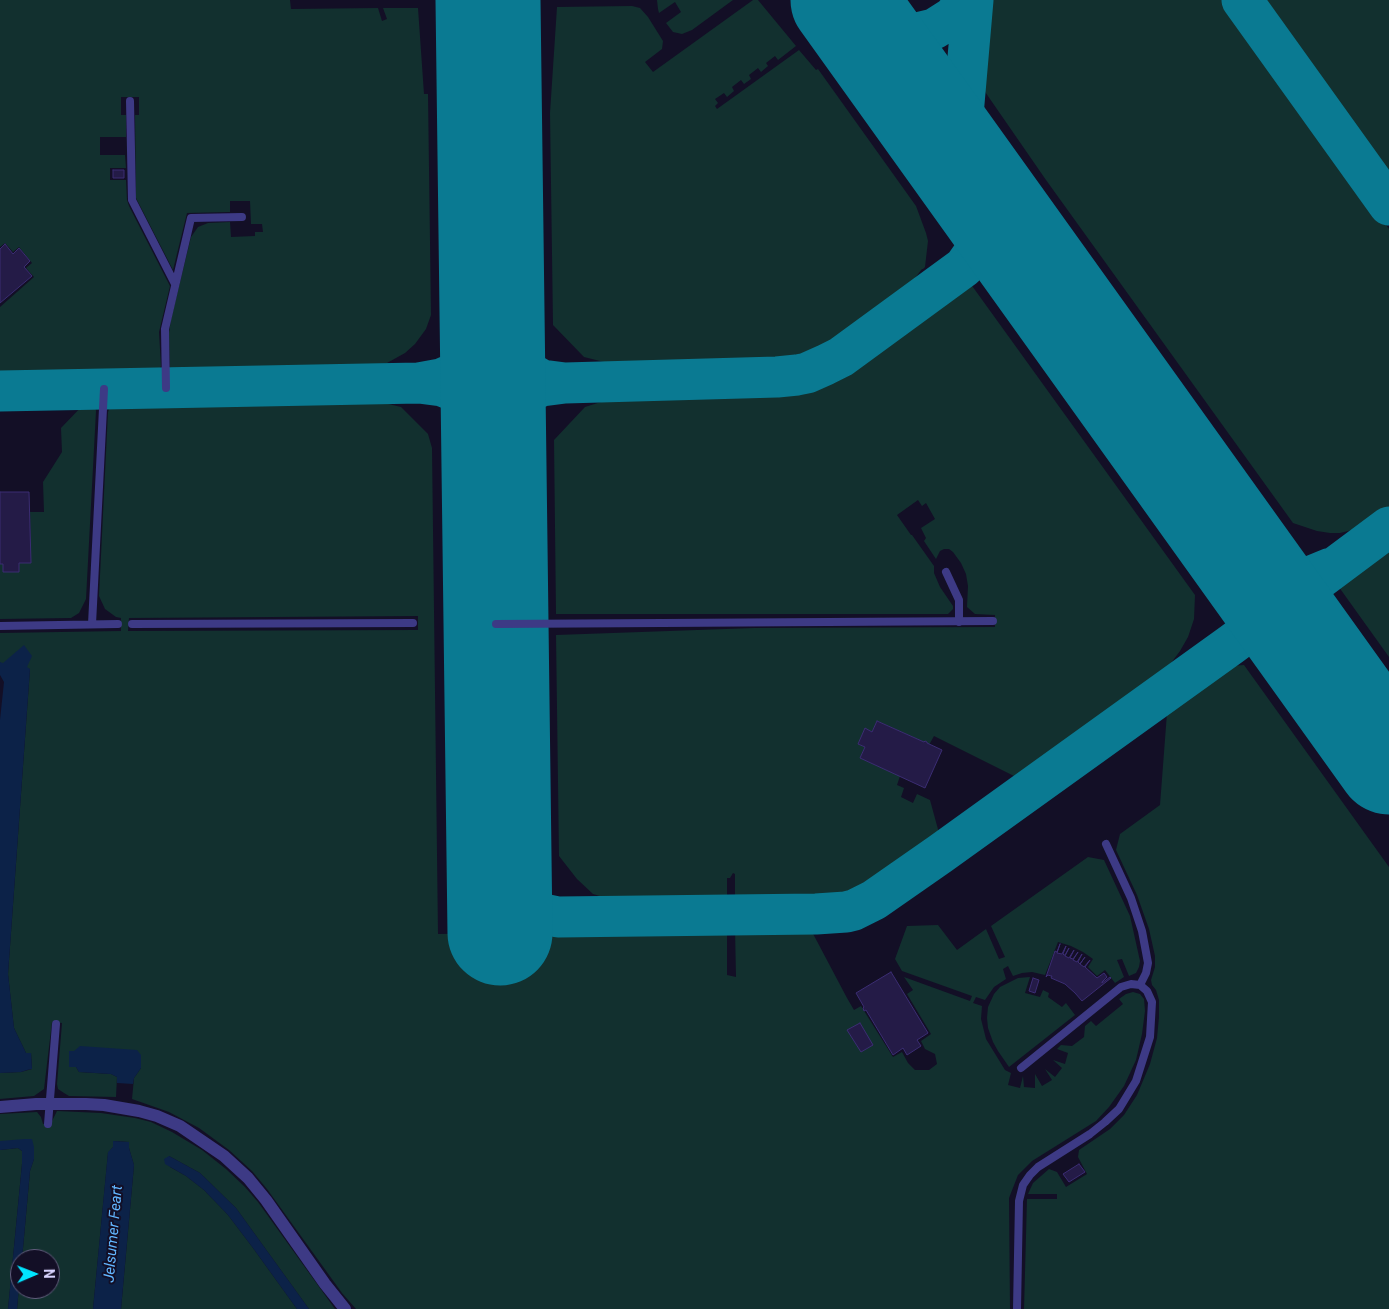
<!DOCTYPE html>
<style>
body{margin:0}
#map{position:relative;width:1389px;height:1309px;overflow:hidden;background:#130f26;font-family:Roboto,sans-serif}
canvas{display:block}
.north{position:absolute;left:10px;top:1249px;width:50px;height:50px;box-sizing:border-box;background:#130f26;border:1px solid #625e7d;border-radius:50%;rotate:89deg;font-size:14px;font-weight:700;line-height:20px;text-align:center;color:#d9d4ff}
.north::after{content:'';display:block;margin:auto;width:18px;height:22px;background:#00e5ff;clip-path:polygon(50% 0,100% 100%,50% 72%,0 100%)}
</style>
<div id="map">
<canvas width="1389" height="1309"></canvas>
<div class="north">N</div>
</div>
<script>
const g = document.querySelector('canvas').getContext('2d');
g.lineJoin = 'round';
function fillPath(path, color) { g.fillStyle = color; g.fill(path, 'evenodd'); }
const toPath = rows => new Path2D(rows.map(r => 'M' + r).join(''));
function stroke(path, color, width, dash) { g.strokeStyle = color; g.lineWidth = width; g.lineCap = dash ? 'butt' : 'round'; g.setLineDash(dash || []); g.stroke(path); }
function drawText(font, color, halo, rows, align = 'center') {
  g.font = font + ' Roboto,sans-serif'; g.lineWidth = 4; g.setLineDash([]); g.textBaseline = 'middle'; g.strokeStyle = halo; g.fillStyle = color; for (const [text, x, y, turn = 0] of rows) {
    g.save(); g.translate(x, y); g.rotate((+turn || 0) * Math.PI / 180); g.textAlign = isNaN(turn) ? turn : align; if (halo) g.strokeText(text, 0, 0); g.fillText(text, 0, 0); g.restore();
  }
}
const green = toPath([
 [0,0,290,0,291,9,378,8,382,21,387,19,383,8,418,8,424,94,428,94,431,315,426,329,415,344,405,353,387,363,356,369,176,374,170,367,169,333,171,319,191,237,198,227,208,223,230,222,231,237,255,236,255,232,263,232,262,224,251,224,250,201,230,201,230,212,187,213,173,270,136,198,135,115,139,115,139,97,121,97,121,115,126,115,126,137,100,137,100,155,125,155,126,168,110,168,110,180,126,180,127,200,129,206,170,286,159,332,161,366,157,374,0,374,0,307,34,277,26,268,32,263,19,247,13,252,5,243,0,247],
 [657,0,733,0,692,30,682,34,673,32,666,23,681,12,675,2,659,13,658,9],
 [753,0,758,0,796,46,778,60,775,56,766,63,768,66,761,72,758,68,749,75,751,79,744,84,741,80,732,87,734,91,727,97,724,93,715,99,718,103,715,106,717,109,799,50,816,70,818,69,916,206,926,233,928,241,925,267,923,269,922,269,900,297,838,341,820,352,793,361,703,365,620,366,584,357,553,325,550,113,557,7,632,6,640,8,648,17,663,41,662,49,645,62,653,72],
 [992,0,1225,0,1389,229,1389,509,1363,526,1352,530,1340,533,1330,533,1317,531,1293,523,1046,180,981,86,985,69],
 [1260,0,1389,0,1389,170,1384,171],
 [970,283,1195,595,1194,619,1188,637,1180,651,1168,667,1016,777,934,736,929,745,927,743,927,742,925,741,924,742,877,721,872,732,865,729,858,744,865,747,860,758,900,776,897,785,904,788,901,797,913,803,917,794,930,800,939,833,858,890,834,899,735,900,735,874,733,873,730,878,727,878,727,900,620,902,593,894,577,879,559,856,556,635,754,628,995,627,995,615,975,614,967,607,968,586,966,574,961,563,953,552,949,549,944,549,940,551,936,559,924,541,926,538,921,528,935,519,926,503,922,506,918,500,897,515,911,535,912,535,934,566,934,573,940,587,953,606,953,609,948,614,556,614,554,440,585,407,620,396,789,390,808,388,824,382,849,368],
 [351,397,364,398,401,407,428,434,432,448,438,934,727,930,727,975,736,977,735,929,810,928,847,998,854,1010,861,1006,893,1057,902,1052,908,1063,915,1070,929,1070,937,1064,935,1054,925,1049,921,1041,931,1034,907,994,913,990,904,977,970,1001,972,996,902,971,895,959,907,926,938,925,957,950,986,929,999,959,1005,957,991,926,1088,857,1104,860,1130,916,1140,961,1139,967,1136,973,1129,976,1122,959,1117,960,1124,977,1115,983,1105,970,1097,976,1088,967,1093,959,1083,952,1071,946,1058,942,1045,975,1032,972,1022,973,1013,976,1008,966,1003,969,1006,979,994,987,985,1000,976,997,973,1003,982,1006,981,1019,986,1039,1005,1070,1011,1073,1008,1085,1020,1088,1023,1076,1024,1087,1035,1088,1035,1074,1042,1086,1052,1080,1045,1069,1055,1077,1062,1068,1053,1060,1065,1064,1068,1053,1057,1049,1061,1045,1072,1046,1084,1037,1085,1026,1091,1021,1096,1026,1123,1004,1119,999,1126,994,1133,992,1140,994,1144,999,1145,1011,1142,1034,1136,1060,1124,1086,1109,1107,1096,1121,1032,1161,1018,1175,1009,1198,1010,1309,356,1309,342,1293,267,1189,252,1171,229,1150,199,1128,169,1112,132,1099,134,1078,141,1068,74,1051,69,1051,70,1067,76,1067,79,1072,111,1074,117,1077,116,1097,69,1096,64,1093,58,1089,57,1084,62,1023,52,1022,44,1089,34,1096,0,1099,0,1073,21,1072,32,1069,31,1053,26,1053,14,1028,8,974,30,669,2,664,0,662,0,633,121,631,121,618,116,617,105,609,99,596,108,412,110,407,113,404],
 [418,616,418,630,128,631,129,618],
 [84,404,95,404,96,411,86,599,79,613,71,618,0,619,0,564,3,564,3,572,19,572,19,563,31,563,30,512,44,512,43,482,62,452,61,428],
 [1389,546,1389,657,1336,583],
 [1244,665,1389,867,1389,1309,1024,1309,1027,1199,1057,1199,1057,1194,1028,1194,1033,1183,1049,1169,1057,1172,1066,1187,1087,1174,1078,1157,1079,1150,1110,1129,1124,1115,1137,1095,1150,1064,1157,1038,1159,1017,1159,1000,1156,990,1152,985,1151,980,1155,967,1155,956,1149,929,1137,895,1116,850,1120,834,1160,805,1167,713,1231,666],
 [1030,977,1025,993,1040,997,1043,990,1049,993,1048,997,1062,1007,1066,1003,1075,1015,1009,1067,998,1051,993,1042,988,1028,987,1018,988,1007,994,994,1000,987,1018,978],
 [57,1111,101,1113,135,1118,151,1122,172,1132,202,1150,226,1169,245,1187,258,1202,335,1309,309,1309,236,1208,200,1173,169,1156,170,1167,186,1176,204,1190,228,1215,253,1248,297,1309,121,1309,134,1165,129,1148,129,1142,114,1141,113,1147,108,1153,93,1309,17,1309,20,1275,20,1289,50,1289,50,1259,22,1259,30,1171,34,1159,34,1151,7,1141,0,1141,0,1114,37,1112,41,1117,43,1124,51,1123],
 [18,1148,22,1151,22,1164,8,1309,0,1309,0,1150]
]);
const water = toPath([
 [24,645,32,656,27,667,30,669,8,974,14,1028,26,1053,31,1053,32,1069,27,1070,21,1072,0,1073,0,720,4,682,0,675,0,662,3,663],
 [80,1046,137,1050,141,1055,141,1068,134,1078,133,1084,117,1083,117,1077,111,1074,79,1072,76,1067,69,1067,69,1051,74,1051],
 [25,1139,32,1139,34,1147,34,1159,30,1171,22,1259,20,1259,20,1275,17,1309,8,1309,22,1164,22,1151,18,1148,0,1150,0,1141],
 [113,1141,129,1142,129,1148,134,1165,121,1309,93,1309,108,1152,113,1147],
 [169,1156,200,1173,236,1208,309,1309,297,1309,253,1248,228,1215,204,1190,186,1176,165,1164,164,1159]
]);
const taxiway = toPath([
 [1242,0,1389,205],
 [846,4,870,24,890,32,913,34,934,29,953,17,967,0],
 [492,310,496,331,503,347,514,361,528,372,542,380,565,383,777,377,797,375,807,373,825,365,841,357,964,267,976,250,981,236,983,218,979,200,963,156,961,138,973,0],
 [419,383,441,379,457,372,471,362,480,348,487,331,492,310],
 [0,391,419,383,442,386,457,392,472,407,481,420,488,435,494,456],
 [494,456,499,433,505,418,515,404,528,392,542,386,565,383],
 [1240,553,1257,567,1275,575,1291,578,1309,577,1331,568],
 [499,861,501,879,508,895,520,905,539,913,558,917,816,914,846,912,854,910,874,900,940,854,1232,644,1389,527]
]);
const runway = toPath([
 [488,0,500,933],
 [843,0,1389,762]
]);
const building = toPath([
 [113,170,124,170,124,178,113,178,113,170],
 [5,244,13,254,19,248,30,261,24,267,32,276,0,303,0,249,5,244],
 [0,492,29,492,31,563,19,563,19,572,3,572,3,564,0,564,0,492],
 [877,721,924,742,925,741,927,742,927,743,942,750,925,788,860,758,865,747,858,744,865,728,872,732,877,721],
 [1060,944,1057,953,1062,954,1066,946,1063,954,1064,955,1065,955,1069,948,1065,956,1069,958,1074,950,1070,958,1073,959,1078,952,1073,960,1077,962,1082,954,1078,962,1080,964,1085,957,1080,964,1084,967,1090,960,1085,967,1097,978,1104,973,1107,977,1102,982,1102,983,1110,977,1111,978,1082,1001,1075,993,1065,984,1051,978,1052,976,1051,976,1048,975,1046,977,1055,951,1057,952,1060,944],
 [891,972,928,1033,917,1040,921,1046,907,1055,903,1048,893,1055,866,1010,864,1011,863,1008,864,1007,856,993,891,972],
 [1033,978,1039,980,1035,993,1029,991,1033,978],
 [860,1023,873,1045,861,1052,847,1030,860,1023],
 [1079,1164,1085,1172,1069,1182,1063,1174,1079,1164]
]);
const lane = toPath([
 [130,101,132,200,175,284],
 [166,388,165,329,191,218,242,217],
 [946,572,959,600,959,622],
 [92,624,104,389],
 [132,624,413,623],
 [496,624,993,621],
 [0,626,118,624],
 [1106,844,1131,898,1142,931,1148,963,1146,973,1140,985],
 [48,1124,56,1024],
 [1017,1309,1019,1201,1023,1185,1030,1175,1038,1167,1090,1134,1105,1122,1119,1109,1136,1081,1150,1037,1152,1002,1147,991,1140,985,1131,984,1121,987,1021,1068]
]);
const street = toPath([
 [0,1107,36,1104,86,1104,104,1105,139,1111,157,1116,180,1126,224,1156,248,1178,266,1200,325,1284,345,1309]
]);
const waterNames = [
 ["Jelsumer Feart",114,1234,-85]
];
fillPath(green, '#12302f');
fillPath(water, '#0c2248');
stroke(taxiway, '#0a7a92', 41);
stroke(runway, '#0a7a92', 105);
fillPath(building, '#241b47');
stroke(building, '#3b2d73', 1);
stroke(lane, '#3d3a85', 8);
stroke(street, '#3d3a85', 12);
drawText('italic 15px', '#62b6ff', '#130f26', waterNames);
</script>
